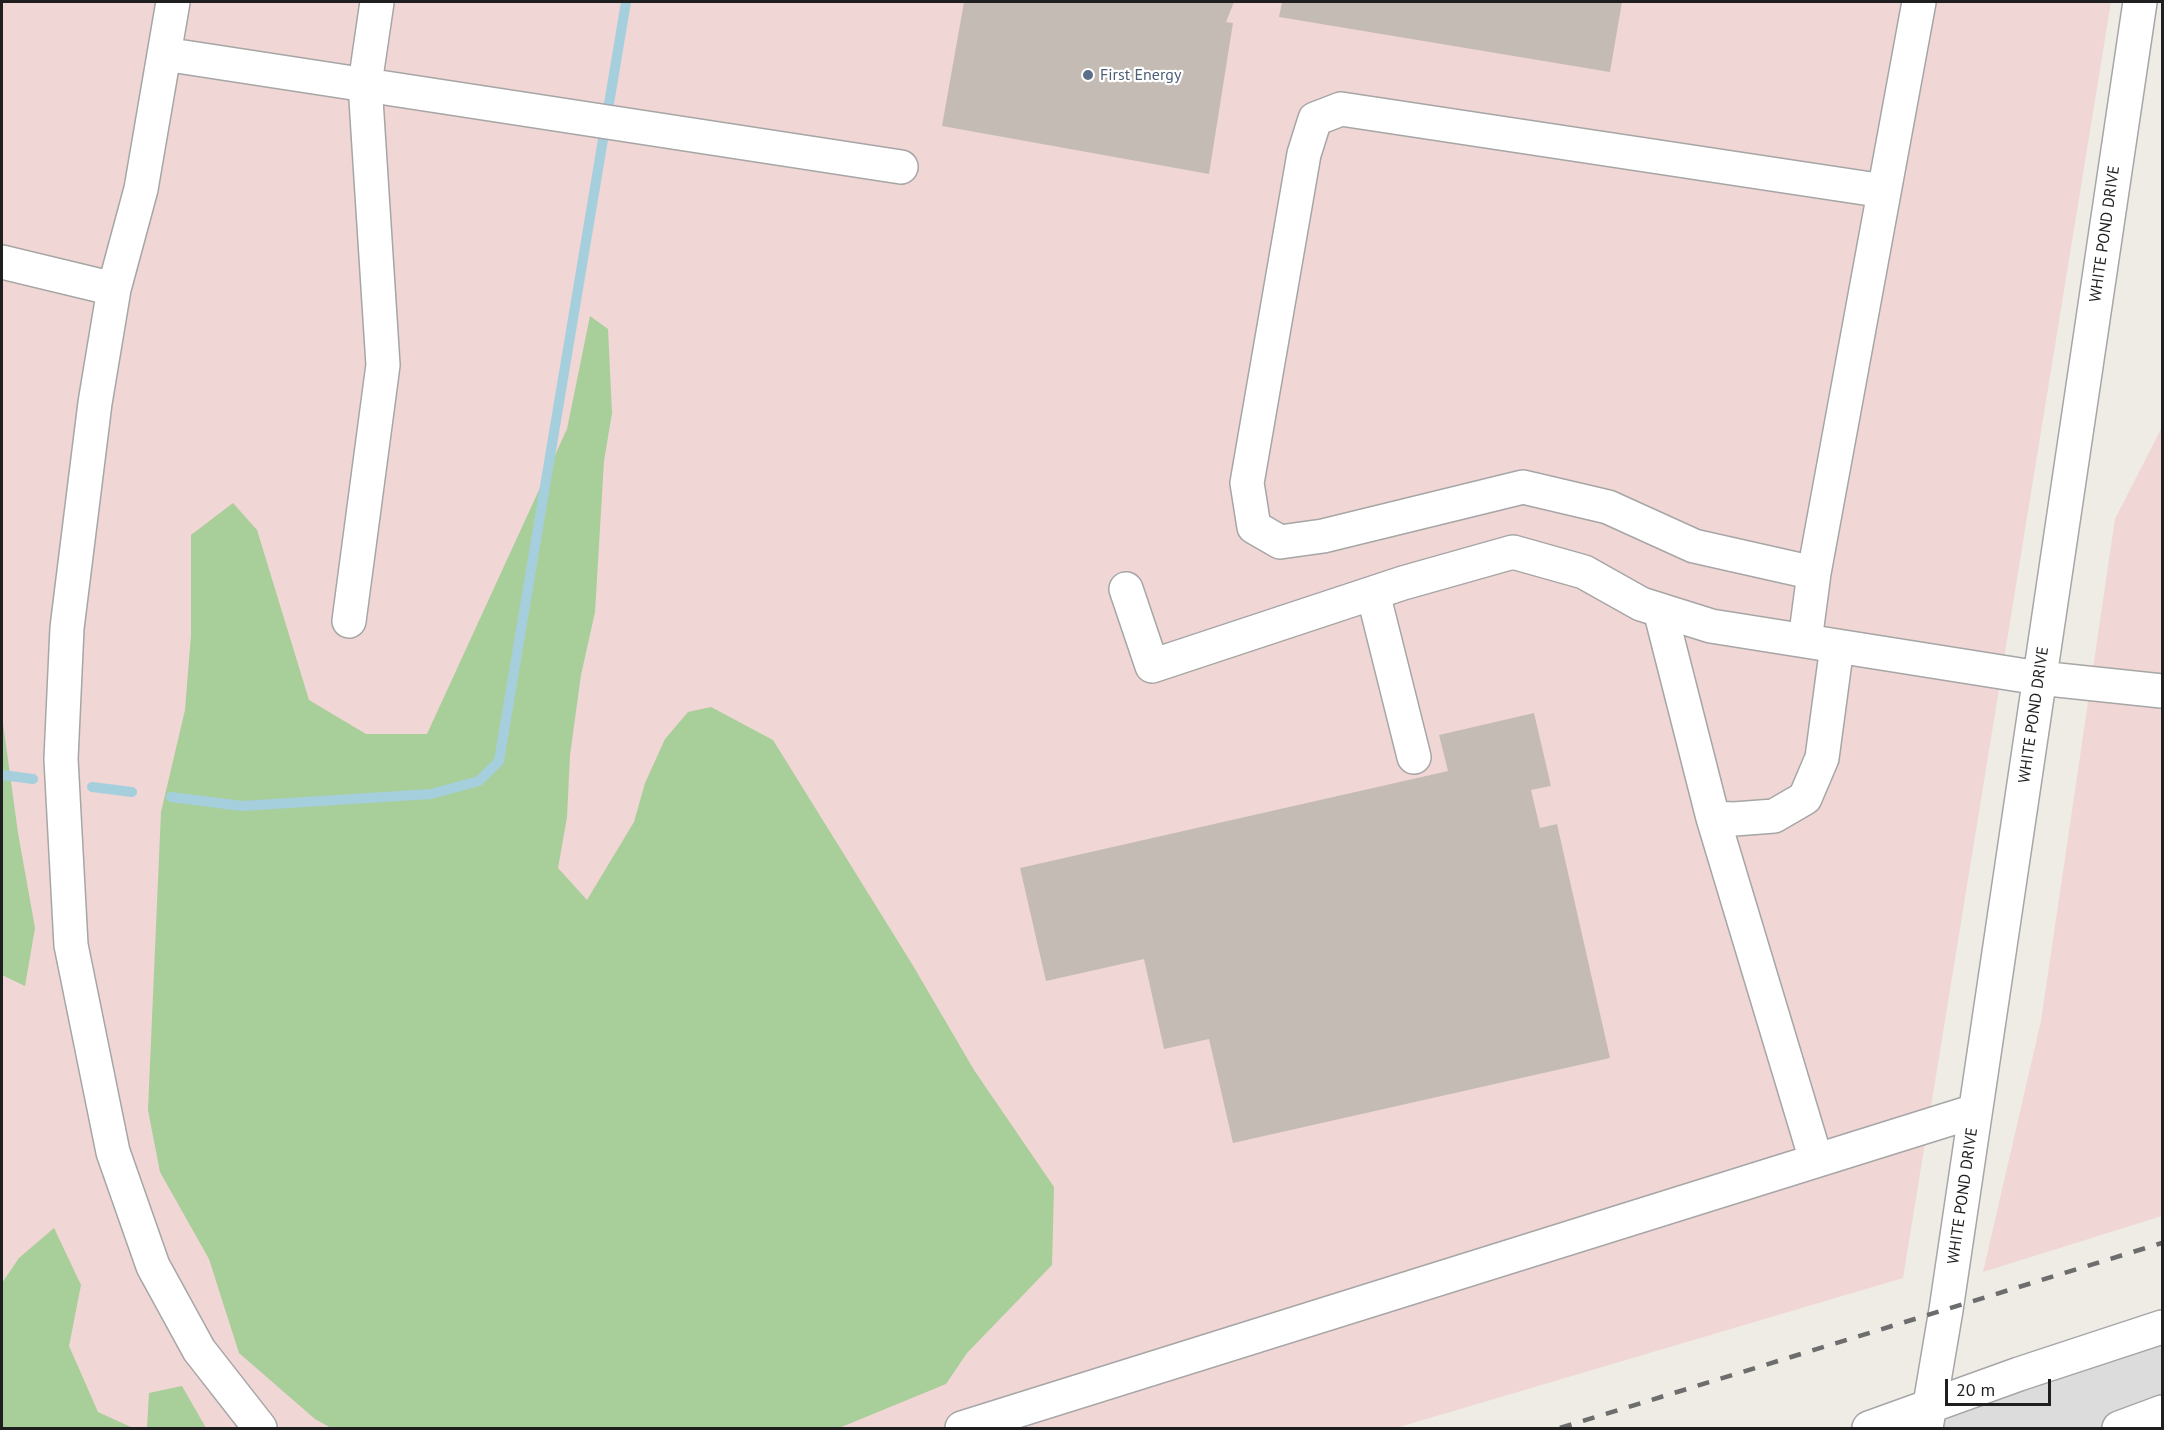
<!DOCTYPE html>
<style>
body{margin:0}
#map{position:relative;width:2164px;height:1430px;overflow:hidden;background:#efece5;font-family:"PT Sans",sans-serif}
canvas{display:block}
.frame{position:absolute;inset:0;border:3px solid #1f1f1f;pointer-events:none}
.scale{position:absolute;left:1945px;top:1379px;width:106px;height:27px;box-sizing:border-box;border:3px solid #1f1f1f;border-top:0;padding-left:8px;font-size:18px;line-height:21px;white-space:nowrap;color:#1f1f1f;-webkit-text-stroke:4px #fff;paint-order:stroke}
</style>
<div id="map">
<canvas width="2164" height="1430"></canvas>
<div class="frame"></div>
<div class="scale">20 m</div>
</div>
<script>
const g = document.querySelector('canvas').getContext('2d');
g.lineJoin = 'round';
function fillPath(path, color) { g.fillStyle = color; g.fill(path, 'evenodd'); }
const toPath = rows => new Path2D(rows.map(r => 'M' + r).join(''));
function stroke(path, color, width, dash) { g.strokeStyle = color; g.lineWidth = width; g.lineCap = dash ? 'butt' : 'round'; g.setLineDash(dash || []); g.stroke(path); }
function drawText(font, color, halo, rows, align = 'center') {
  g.font = font + ' "PT Sans",sans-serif'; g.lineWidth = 4.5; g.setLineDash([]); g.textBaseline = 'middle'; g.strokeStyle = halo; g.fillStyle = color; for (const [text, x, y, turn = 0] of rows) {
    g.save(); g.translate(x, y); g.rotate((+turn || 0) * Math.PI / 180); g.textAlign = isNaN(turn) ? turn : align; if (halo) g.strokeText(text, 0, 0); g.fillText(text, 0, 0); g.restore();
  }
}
const residential = toPath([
 [2162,1327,2162,1428,1863,1428]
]);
const commercial = toPath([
 [2,2,2111,2,1903,1278,1396,1428,2,1428],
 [2162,427,2162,1216,1983,1272,2041,1021,2115,519]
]);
const forest = toPath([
 [590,316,608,329,612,413,604,461,595,612,581,675,570,755,567,817,558,868,587,900,634,822,645,783,665,739,688,712,711,707,773,740,912,964,974,1070,1054,1187,1052,1265,967,1353,946,1384,839,1428,331,1428,315,1419,239,1353,209,1259,160,1172,148,1110,161,812,185,710,191,635,191,535,233,503,257,530,309,700,366,734,427,734,567,429],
 [2,716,18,833,35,928,25,986,2,975],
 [54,1228,81,1285,69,1346,98,1412,133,1428,2,1428,2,1283,19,1258],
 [182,1386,206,1428,147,1428,149,1393]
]);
const stream = toPath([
 [2,775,33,779],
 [92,787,132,792],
 [171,797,242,806,431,794,479,781,499,761,626,2]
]);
const building = toPath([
 [964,2,1234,2,1226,22,1233,23,1209,174,942,126],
 [1282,2,1622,2,1610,72,1279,17],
 [1534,713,1551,786,1531,790,1540,828,1557,824,1610,1058,1233,1143,1209,1039,1164,1049,1144,959,1046,981,1020,868,1448,771,1439,735]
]);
const minor = toPath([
 [173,2,141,189,114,289,95,403,67,628,61,759,71,945,113,1152,153,1266,199,1350,260,1428],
 [164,54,901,167],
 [1884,191,1341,109,1315,119,1304,154,1247,483,1254,527,1280,542,1323,536,1523,487,1608,507,1694,546,1814,573,1919,2],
 [2,262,114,289],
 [1126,589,1152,666,1403,583,1513,552,1584,572,1641,604,1711,626,2039,678,2162,691],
 [1373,593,1414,757],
 [1660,610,1713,818,1734,819,1774,816,1805,798,1822,758,1837,646],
 [349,621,383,365,365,84,377,2],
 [1805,641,1814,573],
 [1713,818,1816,1160],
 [962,1428,1975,1111],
 [1869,1428,2019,1374,2162,1327],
 [1926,1428,1946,1310,2140,2],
 [2119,1428,2162,1412]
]);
const rail = toPath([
 [1560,1428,2162,1243]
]);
const markers = [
 [1088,75,6,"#5c6f8a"]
];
const serviceNames = [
 ["First Energy",1100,75]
];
const streetNames = [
 ["WHITE POND DRIVE",2105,234,-82],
 ["WHITE POND DRIVE",2034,715,-82],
 ["WHITE POND DRIVE",1963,1196,-82]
];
fillPath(residential, '#dddcdc');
fillPath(commercial, '#f0d6d4');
fillPath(forest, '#a8ce9a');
stroke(stream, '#a6cfdd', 10);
fillPath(building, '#c4bcb4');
stroke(minor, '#a6a6a6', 36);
stroke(minor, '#fff', 33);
stroke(rail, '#6d6d6d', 4.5, [12, 12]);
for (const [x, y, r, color] of markers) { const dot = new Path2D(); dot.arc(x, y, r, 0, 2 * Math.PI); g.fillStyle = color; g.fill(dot); stroke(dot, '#fff', 2); }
drawText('16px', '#4e5e75', '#fff', serviceNames, 'left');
drawText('16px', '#1f1f1f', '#fff', streetNames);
</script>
